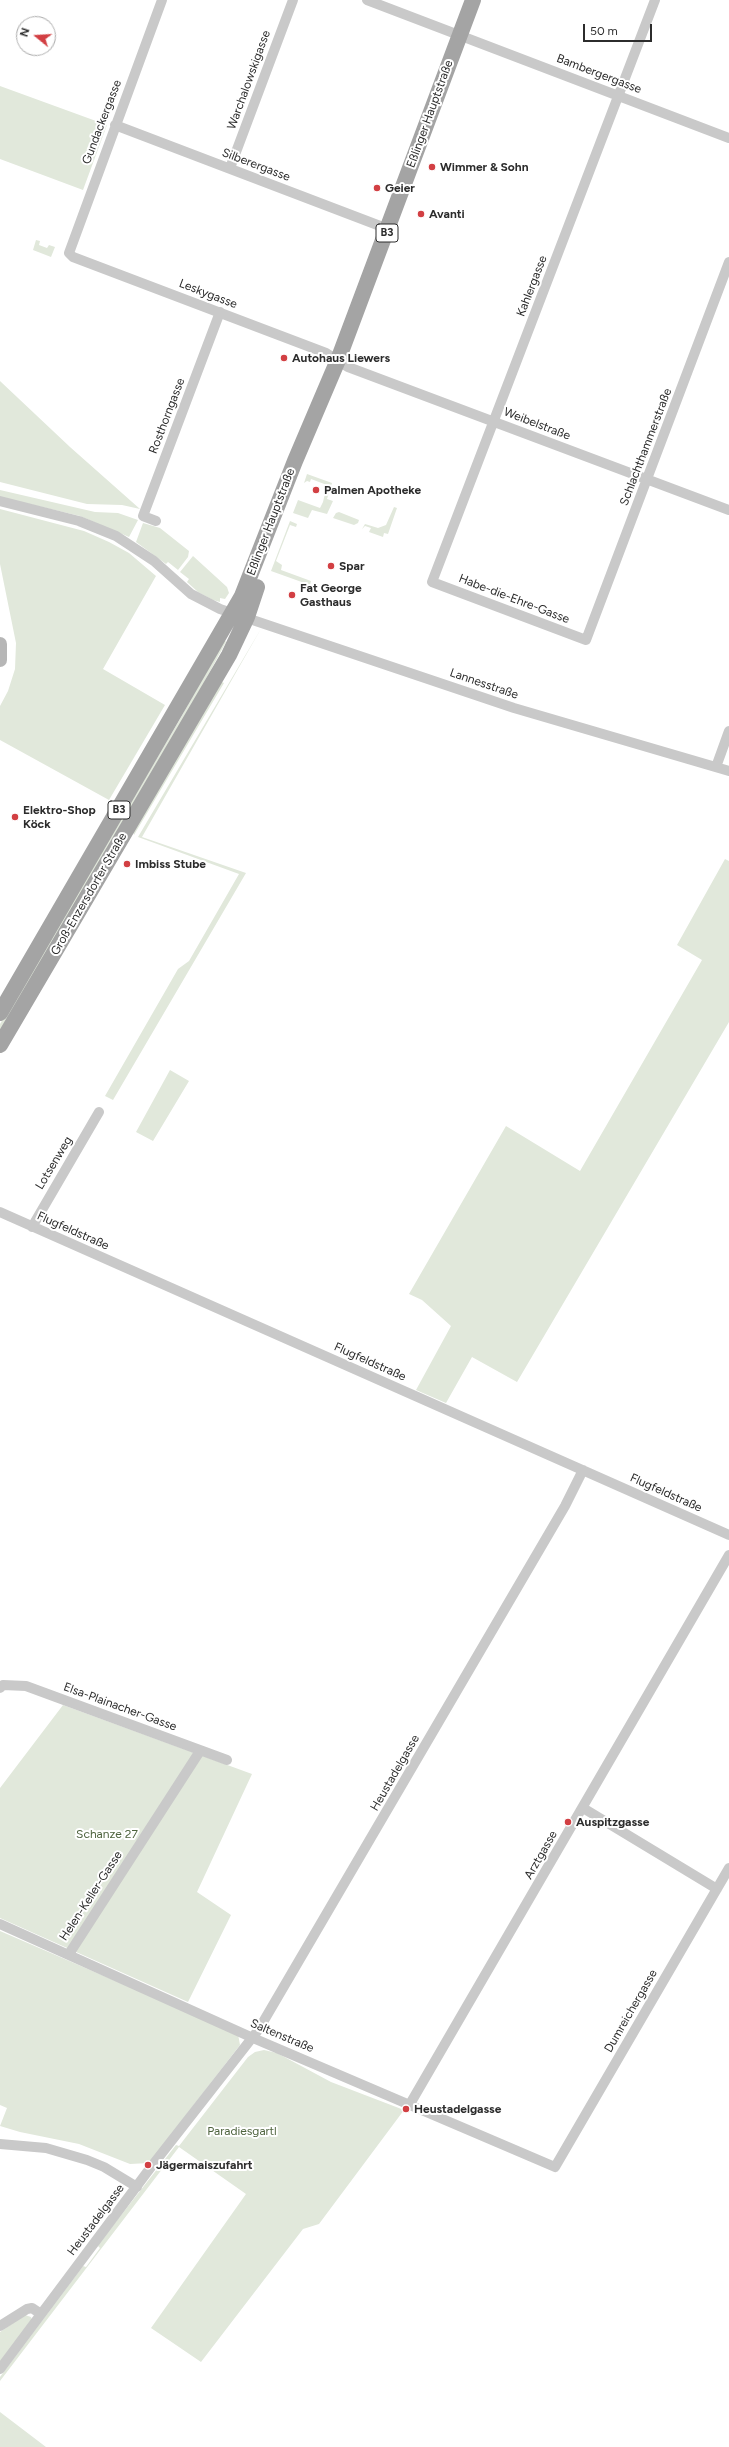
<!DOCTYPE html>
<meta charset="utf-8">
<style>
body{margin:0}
#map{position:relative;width:729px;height:2447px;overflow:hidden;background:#fff;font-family:Figtree,sans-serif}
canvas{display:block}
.north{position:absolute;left:16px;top:16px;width:40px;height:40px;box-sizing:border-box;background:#fff;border:1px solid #ababab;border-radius:50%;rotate:288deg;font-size:11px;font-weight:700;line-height:16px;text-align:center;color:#2c2c2c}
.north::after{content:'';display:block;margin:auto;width:14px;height:18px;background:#d23f43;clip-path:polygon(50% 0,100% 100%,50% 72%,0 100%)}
.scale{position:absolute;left:583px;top:24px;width:69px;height:18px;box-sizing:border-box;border:2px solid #2c2c2c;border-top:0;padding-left:5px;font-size:12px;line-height:14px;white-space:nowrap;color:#2c2c2c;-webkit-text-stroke:3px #fff;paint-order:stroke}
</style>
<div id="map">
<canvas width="729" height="2447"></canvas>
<div class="north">N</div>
<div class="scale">50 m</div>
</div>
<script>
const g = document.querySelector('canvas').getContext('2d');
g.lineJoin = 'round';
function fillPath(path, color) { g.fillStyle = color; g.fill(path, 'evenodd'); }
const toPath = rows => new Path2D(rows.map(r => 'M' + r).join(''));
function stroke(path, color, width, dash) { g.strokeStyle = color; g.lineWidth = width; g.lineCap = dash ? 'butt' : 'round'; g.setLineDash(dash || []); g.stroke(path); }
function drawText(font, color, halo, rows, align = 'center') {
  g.font = font + ' Figtree,sans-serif'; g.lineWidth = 4; g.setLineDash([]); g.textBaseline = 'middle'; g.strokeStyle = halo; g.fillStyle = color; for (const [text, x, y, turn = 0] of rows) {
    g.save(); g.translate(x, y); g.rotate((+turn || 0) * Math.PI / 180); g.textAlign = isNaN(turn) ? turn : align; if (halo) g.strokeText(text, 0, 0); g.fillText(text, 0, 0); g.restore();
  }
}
const green = toPath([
 [0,86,107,125,83,190,0,159],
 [36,240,40,241,39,245,47,248,49,245,55,247,51,257,33,250],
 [0,381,70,447,140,509,122,505,87,504,0,482],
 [307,474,332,483,327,499,333,501,327,514,312,510,308,518,293,513,298,500,320,508,323,502,327,485,311,479,310,482,307,481,304,483],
 [0,490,95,512,118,513,138,520,129,537,80,516,0,497],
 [394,507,397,508,388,534,384,533,383,537,369,532,371,528,365,526,362,529,365,524,378,528,386,525],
 [0,509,84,531,109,542,129,553,156,576,103,669,165,705,109,800,0,740,0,706,8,691,15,669,16,643,0,564],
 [339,512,359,520,358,523,354,525,333,518,336,513],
 [290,521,297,524,296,527,290,525,276,561,282,565,281,570,311,581,310,585,271,571],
 [143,523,160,528,189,551,188,557,178,570,168,562,166,564,136,542],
 [193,556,227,587,229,593,225,599,220,598,220,602,213,600,198,592,187,582,189,579,180,572],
 [262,627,142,837,246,873,113,1100,105,1096,178,969,189,961,239,874,138,837],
 [224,639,226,642,201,688,0,1037,0,1024,180,719],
 [220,681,224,683,134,835,133,832],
 [725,859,729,861,729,1022,517,1382,472,1357,446,1403,416,1390,451,1326,422,1300,409,1294,506,1126,580,1171,702,960,677,945],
 [170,1070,189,1081,153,1141,136,1132],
 [63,1705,252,1774,197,1892,231,1915,188,2002,0,1918,0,1788],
 [0,1931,238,2034,240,2045,149,2163,130,2164,79,2144,20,2132,0,2126,7,2108,0,2105],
 [264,2050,277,2053,331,2082,404,2110,319,2224,303,2229,201,2362,151,2328,246,2194,179,2147,0,2381,0,2377,83,2266,86,2267,100,2248,98,2246,100,2242,176,2145,179,2146,248,2057,255,2052],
 [25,2315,31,2317,32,2320,0,2364,0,2332],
 [0,2412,46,2447,0,2447]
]);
const street = toPath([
 [162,0,69,253,73,257,326,353,348,367,729,510],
 [367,0,729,138],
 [655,0,432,582,586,640,729,262],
 [115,125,388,229],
 [230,168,293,0],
 [0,501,79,521,116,536,154,561,191,594,220,609,514,708,729,771],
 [156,521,143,516,220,312],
 [716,767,729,731],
 [0,1212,729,1535],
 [32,1227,99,1112],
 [0,1688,3,1685,26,1686,227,1760],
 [583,1808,717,1889],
 [0,1924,253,2038,555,2167,729,1868],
 [69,1954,200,1751],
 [410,2104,729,1555],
 [0,2144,46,2148,87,2160,104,2167,137,2187],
 [0,2326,27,2309,32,2308,41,2314],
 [0,2369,151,2167,259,2029,565,1506,583,1470]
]);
const secondary = toPath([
 [0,644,0,660]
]);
const primary = toPath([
 [0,1013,242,596,295,461,338,360,473,0],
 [0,1045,229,655,247,617,257,587]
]);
const markers = [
 [432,167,4,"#d23f43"],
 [377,188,4,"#d23f43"],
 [421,214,4,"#d23f43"],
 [284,358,4,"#d23f43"],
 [316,490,4,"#d23f43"],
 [331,566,4,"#d23f43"],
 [292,595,4,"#d23f43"],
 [15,817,4,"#d23f43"],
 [127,864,4,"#d23f43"],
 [568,1822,4,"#d23f43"],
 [406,2109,4,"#d23f43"],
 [148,2165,4,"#d23f43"]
];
const shields = [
 [387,233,22],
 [119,810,22]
];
const shieldNames = [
 ["B3",387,233],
 ["B3",119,810]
];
const streetNames = [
 ["Bambergergasse",599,74,21],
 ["Warchalowskigasse",249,80,-70],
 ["Eßlinger Hauptstraße",430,114,-70],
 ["Gundackergasse",102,122,-69],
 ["Silberergasse",256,165,21],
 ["Kahlergasse",532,286,-69],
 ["Leskygasse",208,294,21],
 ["Rosthorngasse",167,416,-69],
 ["Weibelstraße",537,424,21],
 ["Schlachthammerstraße",646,447,-69],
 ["Eßlinger Hauptstraße",271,522,-69],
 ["Habe-die-Ehre-Gasse",514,599,21],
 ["Lannesstraße",484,684,19],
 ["Groß-Enzersdorfer Straße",89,894,-60],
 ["Lotsenweg",54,1163,-59],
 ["Flugfeldstraße",73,1231,24],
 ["Flugfeldstraße",370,1362,24],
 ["Flugfeldstraße",666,1493,24],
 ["Elsa-Plainacher-Gasse",120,1707,20],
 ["Heustadelgasse",395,1773,-60],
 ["Arztgasse",541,1855,-60],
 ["Helen-Keller-Gasse",91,1896,-57],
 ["Dumreichergasse",631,2011,-60],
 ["Saltenstraße",282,2036,23],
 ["Heustadelgasse",96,2220,-53]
];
const poiNames = [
 ["Wimmer & Sohn",440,167],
 ["Geier",385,188],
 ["Avanti",429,214],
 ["Autohaus Liewers",292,358],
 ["Palmen Apotheke",324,490],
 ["Spar",339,566],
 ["Fat George",300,588],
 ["Gasthaus",300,602],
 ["Elektro-Shop",23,810],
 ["Köck",23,824],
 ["Imbiss Stube",135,864],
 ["Auspitzgasse",576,1822],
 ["Heustadelgasse",414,2109],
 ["Jägermaiszufahrt",156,2165]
];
const parkNames = [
 ["Schanze 27",107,1834],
 ["Paradiesgartl",242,2131]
];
fillPath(green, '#e1e8db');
stroke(street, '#c9c9c9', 10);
stroke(secondary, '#b6b6b6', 14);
stroke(primary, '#a4a4a4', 16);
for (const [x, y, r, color] of markers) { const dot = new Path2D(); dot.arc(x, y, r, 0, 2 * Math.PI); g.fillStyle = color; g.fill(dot); stroke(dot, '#fff', 1.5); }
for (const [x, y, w] of shields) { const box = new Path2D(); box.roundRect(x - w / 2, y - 9, w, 18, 3); g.fillStyle = '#fff'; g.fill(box); stroke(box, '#2c2c2c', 1); }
drawText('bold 11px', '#2c2c2c', null, shieldNames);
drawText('12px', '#2c2c2c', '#fff', streetNames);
drawText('bold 12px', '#2c2c2c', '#fff', poiNames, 'left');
drawText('12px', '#4e633e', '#fff', parkNames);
</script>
